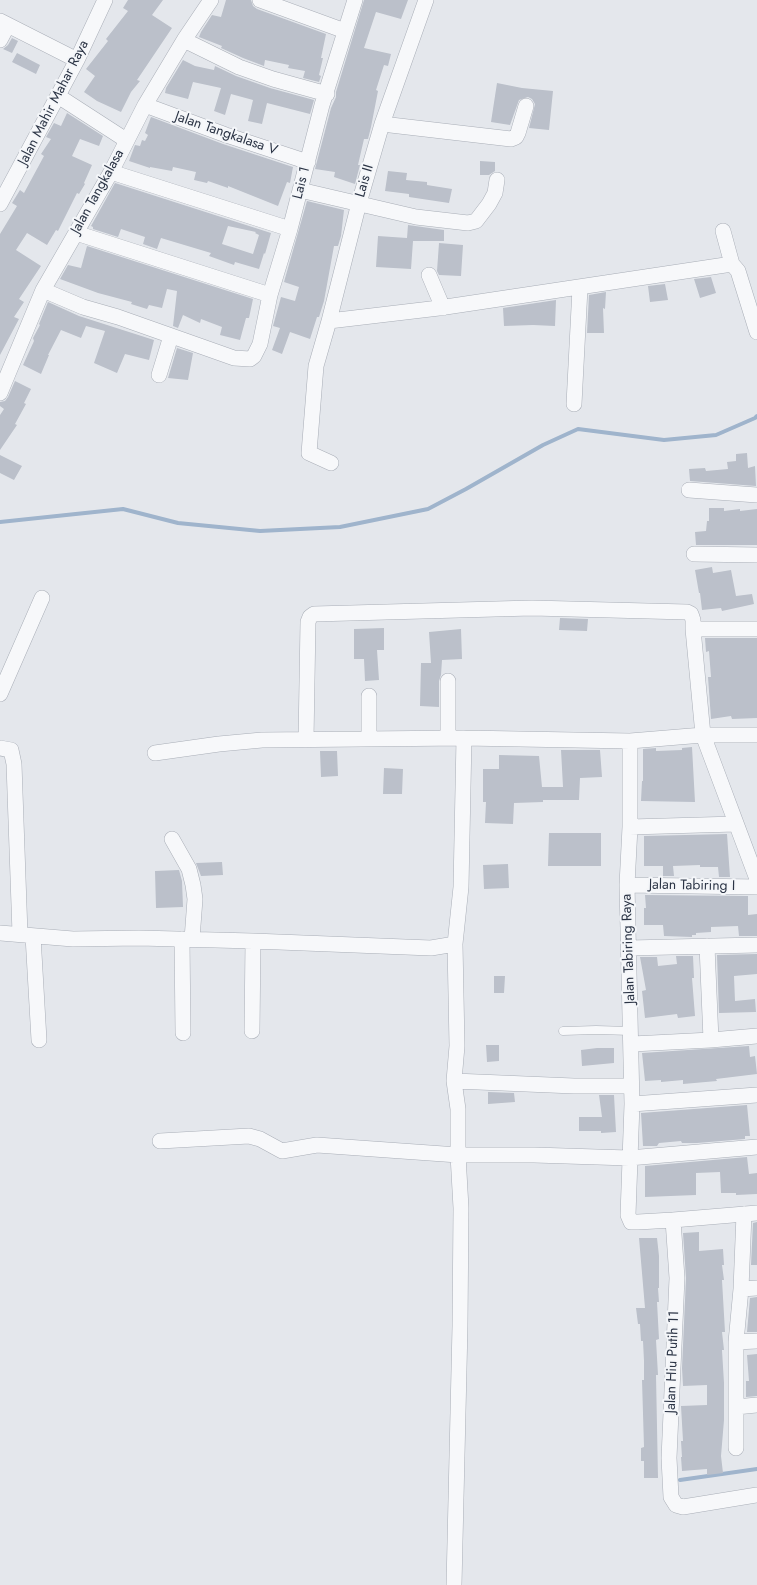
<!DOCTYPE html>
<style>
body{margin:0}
canvas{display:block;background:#e4e7ec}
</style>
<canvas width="757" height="1585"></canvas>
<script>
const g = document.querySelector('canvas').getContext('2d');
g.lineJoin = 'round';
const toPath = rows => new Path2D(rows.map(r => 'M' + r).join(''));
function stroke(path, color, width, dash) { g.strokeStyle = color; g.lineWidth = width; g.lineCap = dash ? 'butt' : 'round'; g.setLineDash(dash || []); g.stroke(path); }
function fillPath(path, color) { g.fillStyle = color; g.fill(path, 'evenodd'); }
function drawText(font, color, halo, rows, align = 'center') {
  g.font = font + ' Jost,sans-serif'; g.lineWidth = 4; g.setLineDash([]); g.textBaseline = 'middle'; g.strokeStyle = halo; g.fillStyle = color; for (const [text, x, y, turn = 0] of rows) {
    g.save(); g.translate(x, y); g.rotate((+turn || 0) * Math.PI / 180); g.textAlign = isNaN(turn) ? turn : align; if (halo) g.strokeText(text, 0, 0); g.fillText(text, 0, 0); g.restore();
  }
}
const stream = toPath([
 [0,522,123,509,178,523,260,531,340,527,428,509,466,489,543,445,578,429,664,440,716,435,755,418,757,416],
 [680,1480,757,1469]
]);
const building = toPath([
 [128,0,163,0,152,15,172,28,137,80,140,81,131,92,121,112,97,101,84,92,95,76,86,69,108,41,106,39,128,11,123,8],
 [226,0,251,0,253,6,257,9,326,34,321,58,323,58,319,75,321,76,319,82,303,78,305,71,288,68,289,65,265,60,264,66,243,58,221,48,222,46,199,37,201,32,212,15,221,17],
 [364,0,408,0,401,19,376,12,364,48,391,54,388,66,384,65,376,90,378,91,371,127,368,139,364,139,358,165,360,165,355,184,334,177,335,172,315,169,331,108,336,97,336,92],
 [12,38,18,41,12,53,3,49,8,45],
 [17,53,40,65,36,74,12,62],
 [183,60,195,66,214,70,215,66,236,76,270,88,314,100,310,114,267,103,262,124,248,121,253,100,231,94,225,115,214,111,221,88,193,82,188,99,165,93,166,88],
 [497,83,522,88,553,91,549,130,529,128,535,104,532,99,528,97,519,100,510,125,491,122],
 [67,113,103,136,99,146,80,139,72,156,92,165,84,183,85,184,79,194,77,193,58,231,56,230,47,245,27,233,16,250,41,266,19,299,24,302,14,317,19,319,0,355,0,234,17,206,12,203,20,190,24,193,44,156,41,154,51,139,46,137,54,123,61,126],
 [151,117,223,144,293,167,290,183,287,182,278,206,228,186,228,188,208,181,207,183,194,180,196,172,173,167,172,171,150,167,150,168,129,161,135,145,140,146,142,140,145,141,148,135,145,133],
 [480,161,495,162,495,171,489,175,480,175],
 [388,171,407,173,406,180,427,182,427,185,452,189,449,203,409,197,409,194,385,191],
 [115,183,271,233,265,254,264,253,259,269,235,262,234,265,209,256,211,253,161,238,157,249,143,244,145,237,121,229,118,237,93,229,93,227,91,226],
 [228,226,256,232,255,233,259,235,253,254,222,244],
 [307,201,344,210,341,236,338,246,334,246,324,301,319,317,317,317,310,339,290,332,282,354,272,350,280,328,273,326,281,297,295,301,299,287,284,282],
 [408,225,444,230,444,241,413,241,411,269,376,267,378,236,407,238],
 [439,243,463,245,461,276,439,275,437,271],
 [87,246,253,299,249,318,246,318,240,340,220,335,222,327,201,319,200,323,183,315,178,328,173,326,177,291,167,289,162,308,149,305,147,309,131,304,132,302,98,293,60,279,68,265,81,268],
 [711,277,716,293,700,298,694,279],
 [665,284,668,300,650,302,648,286],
 [606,292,605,309,603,308,604,333,587,333,589,295],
 [556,300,555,326,533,325,504,326,503,308],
 [48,302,79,316,154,340,149,360,125,354,117,373,94,363,105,331,86,326,81,338,61,330,48,355,49,355,41,374,23,365,34,341,33,338,40,325,39,324],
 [177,348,193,353,188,380,168,378],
 [15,381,31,389,24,403,26,404,15,424,17,425,0,450,0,415,4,409,0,406,0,402,5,401,8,397],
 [747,453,748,468,755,466,756,486,690,481,689,469,705,468,706,471,728,469,727,462,736,461,736,454],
 [0,455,22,466,14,480,0,473],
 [709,508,724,508,724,511,740,509,740,511,757,509,757,545,696,545,695,532,706,531,707,521,709,521],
 [712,567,713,573,731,570,736,596,752,594,754,604,722,611,721,608,702,610,700,593,699,593,695,570],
 [560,618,588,619,587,631,559,630],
 [384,628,384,650,377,650,379,680,365,681,364,659,354,659,354,629],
 [461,629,462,659,442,660,441,675,439,681,439,707,420,706,421,663,431,663,429,632],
 [705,638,757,638,757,718,732,719,731,716,711,719,708,677,711,677,709,651,706,652],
 [692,747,695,802,641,801,642,781,643,781,643,749,656,748,656,751,682,750,682,748],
 [561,750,600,750,602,777,580,778,579,800,543,800,543,802,514,803,513,824,485,823,486,802,483,802,483,769,499,769,499,755,539,756,542,787,563,787],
 [320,751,337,751,338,776,321,777],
 [384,768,403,769,402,794,383,794],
 [549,833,601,833,601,866,548,866],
 [727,834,730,877,719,877,718,867,700,867,700,865,673,866,674,876,663,876,663,866,644,866,644,836],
 [222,862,223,875,201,876,196,863],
 [508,864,509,888,484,889,483,865],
 [179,870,182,881,183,907,156,908,155,871],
 [645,895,748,896,748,915,757,914,757,936,739,936,738,926,711,927,711,932,696,933,696,935,692,935,692,937,664,936,663,925,644,925,644,908,646,908],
 [757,954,757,974,734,976,735,1001,755,999,756,1012,719,1013,717,955],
 [676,956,693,956,694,978,692,978,695,1016,678,1018,677,1014,645,1018,642,991,646,990,640,957,657,957,658,966,677,964],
 [494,976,505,976,504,993,494,993],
 [486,1045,499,1045,499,1061,487,1062],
 [749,1046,750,1057,755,1056,757,1074,716,1079,717,1081,683,1084,683,1080,661,1082,661,1080,645,1081,642,1053],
 [597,1048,614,1048,614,1063,582,1066,581,1050],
 [488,1092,514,1093,515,1102,488,1104],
 [599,1095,614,1095,616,1132,601,1133,601,1131,579,1131,579,1117,602,1117],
 [747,1105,750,1136,745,1136,745,1139,697,1143,682,1143,681,1141,659,1143,657,1146,643,1146,641,1113],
 [747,1157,749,1174,757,1173,757,1194,736,1195,736,1193,721,1193,720,1172,696,1173,696,1195,645,1197,645,1166],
 [757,1222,757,1265,751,1265,753,1223],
 [699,1232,699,1251,723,1249,724,1265,722,1265,724,1280,722,1280,725,1332,722,1332,724,1350,722,1350,724,1383,724,1420,721,1456,723,1473,707,1475,707,1469,682,1471,681,1457,682,1457,681,1441,683,1441,681,1406,707,1405,707,1385,683,1386,682,1368,686,1278,683,1233],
 [639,1238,657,1238,659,1256,659,1288,658,1288,659,1302,657,1302,659,1339,656,1340,658,1375,656,1375,658,1478,644,1478,644,1461,641,1461,641,1448,644,1447,642,1380,644,1380,644,1361,643,1341,641,1341,640,1324,638,1324,636,1308,645,1308],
 [757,1297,757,1332,747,1332,750,1298],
 [757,1354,757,1396,746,1397,746,1381,749,1381,747,1355]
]);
const service = toPath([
 [563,1031,596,1030,631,1031]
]);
const minor = toPath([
 [260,0,345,31],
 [0,21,77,60],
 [0,40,8,25],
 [184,40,239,67,273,79,327,94],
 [58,96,126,140],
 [145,105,226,135,308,162],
 [382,124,511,139,516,137,518,133,526,106],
 [111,172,290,229],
 [300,190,416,217,468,223,476,221,489,204,495,193,497,180],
 [0,204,77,60,105,0],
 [723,231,732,264],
 [76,233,270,295],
 [429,275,443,308],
 [43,290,83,307,118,317,234,358,250,359,254,356,260,344,270,295,290,229,322,105,355,0],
 [329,321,439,308,732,264,738,271,757,332],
 [159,375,171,336],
 [0,393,43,290,111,172,145,105,184,40,211,0],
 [574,404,580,288],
 [331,463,309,453,316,366,329,321,359,203,382,124,426,0],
 [689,490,757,495],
 [694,554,757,555],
 [757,629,693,629,703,735,757,879],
 [448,681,448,738],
 [0,694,42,598],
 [369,739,369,696],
 [306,740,308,622,310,617,314,614,532,608,687,612,691,614,693,620,693,629],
 [630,741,630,827,627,885,632,1104,628,1215,631,1222,638,1222,673,1220],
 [0,748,11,750,14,764,20,934],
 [155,753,219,744,262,740,464,738,630,741,703,735,757,735],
 [630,827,736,824],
 [172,839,189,869,193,885,195,899,192,939],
 [627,885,757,887],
 [0,933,73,939,139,938,253,941,431,948,455,944,461,887,464,738],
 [33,936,39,1040],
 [182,939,183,1033],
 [707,946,711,1040],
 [629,948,757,945],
 [252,1031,253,941],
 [632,1044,711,1040,757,1036],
 [454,1081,574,1086,631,1086],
 [632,1104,757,1095],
 [160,1141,249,1136,260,1139,282,1151,317,1145,458,1155,458,1109,454,1081,457,1046,455,944],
 [757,1213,673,1220,677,1278,669,1458,671,1497,676,1505,683,1507,757,1495],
 [741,1289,757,1288],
 [736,1342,757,1341],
 [736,1407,757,1405],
 [736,1448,736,1342,741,1289,744,1214],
 [454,1585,460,1326,461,1208,458,1155,534,1155,629,1158,757,1147]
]);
const streetNames = [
 ["Jalan Mahir Mahar Raya",54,103,-63],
 ["Jalan Tangkalasa V",226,134,19],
 ["Lais II",365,181,-74],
 ["Lais 1",302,183,-76],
 ["Jalan Tangkalasa",98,192,-61],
 ["Jalan Tabiring I",692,886,1],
 ["Jalan Tabiring Raya",629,949,-92],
 ["Jalan Hiu Putih 11",673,1362,-88]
];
stroke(stream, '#9fb4cc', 4);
fillPath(building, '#bbc0ca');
stroke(service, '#a9aeb7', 9);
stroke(minor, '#a9aeb7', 16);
stroke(service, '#f7f8fa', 8);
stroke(minor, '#f7f8fa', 15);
drawText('14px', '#2b3445', '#f4f6f9', streetNames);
</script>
